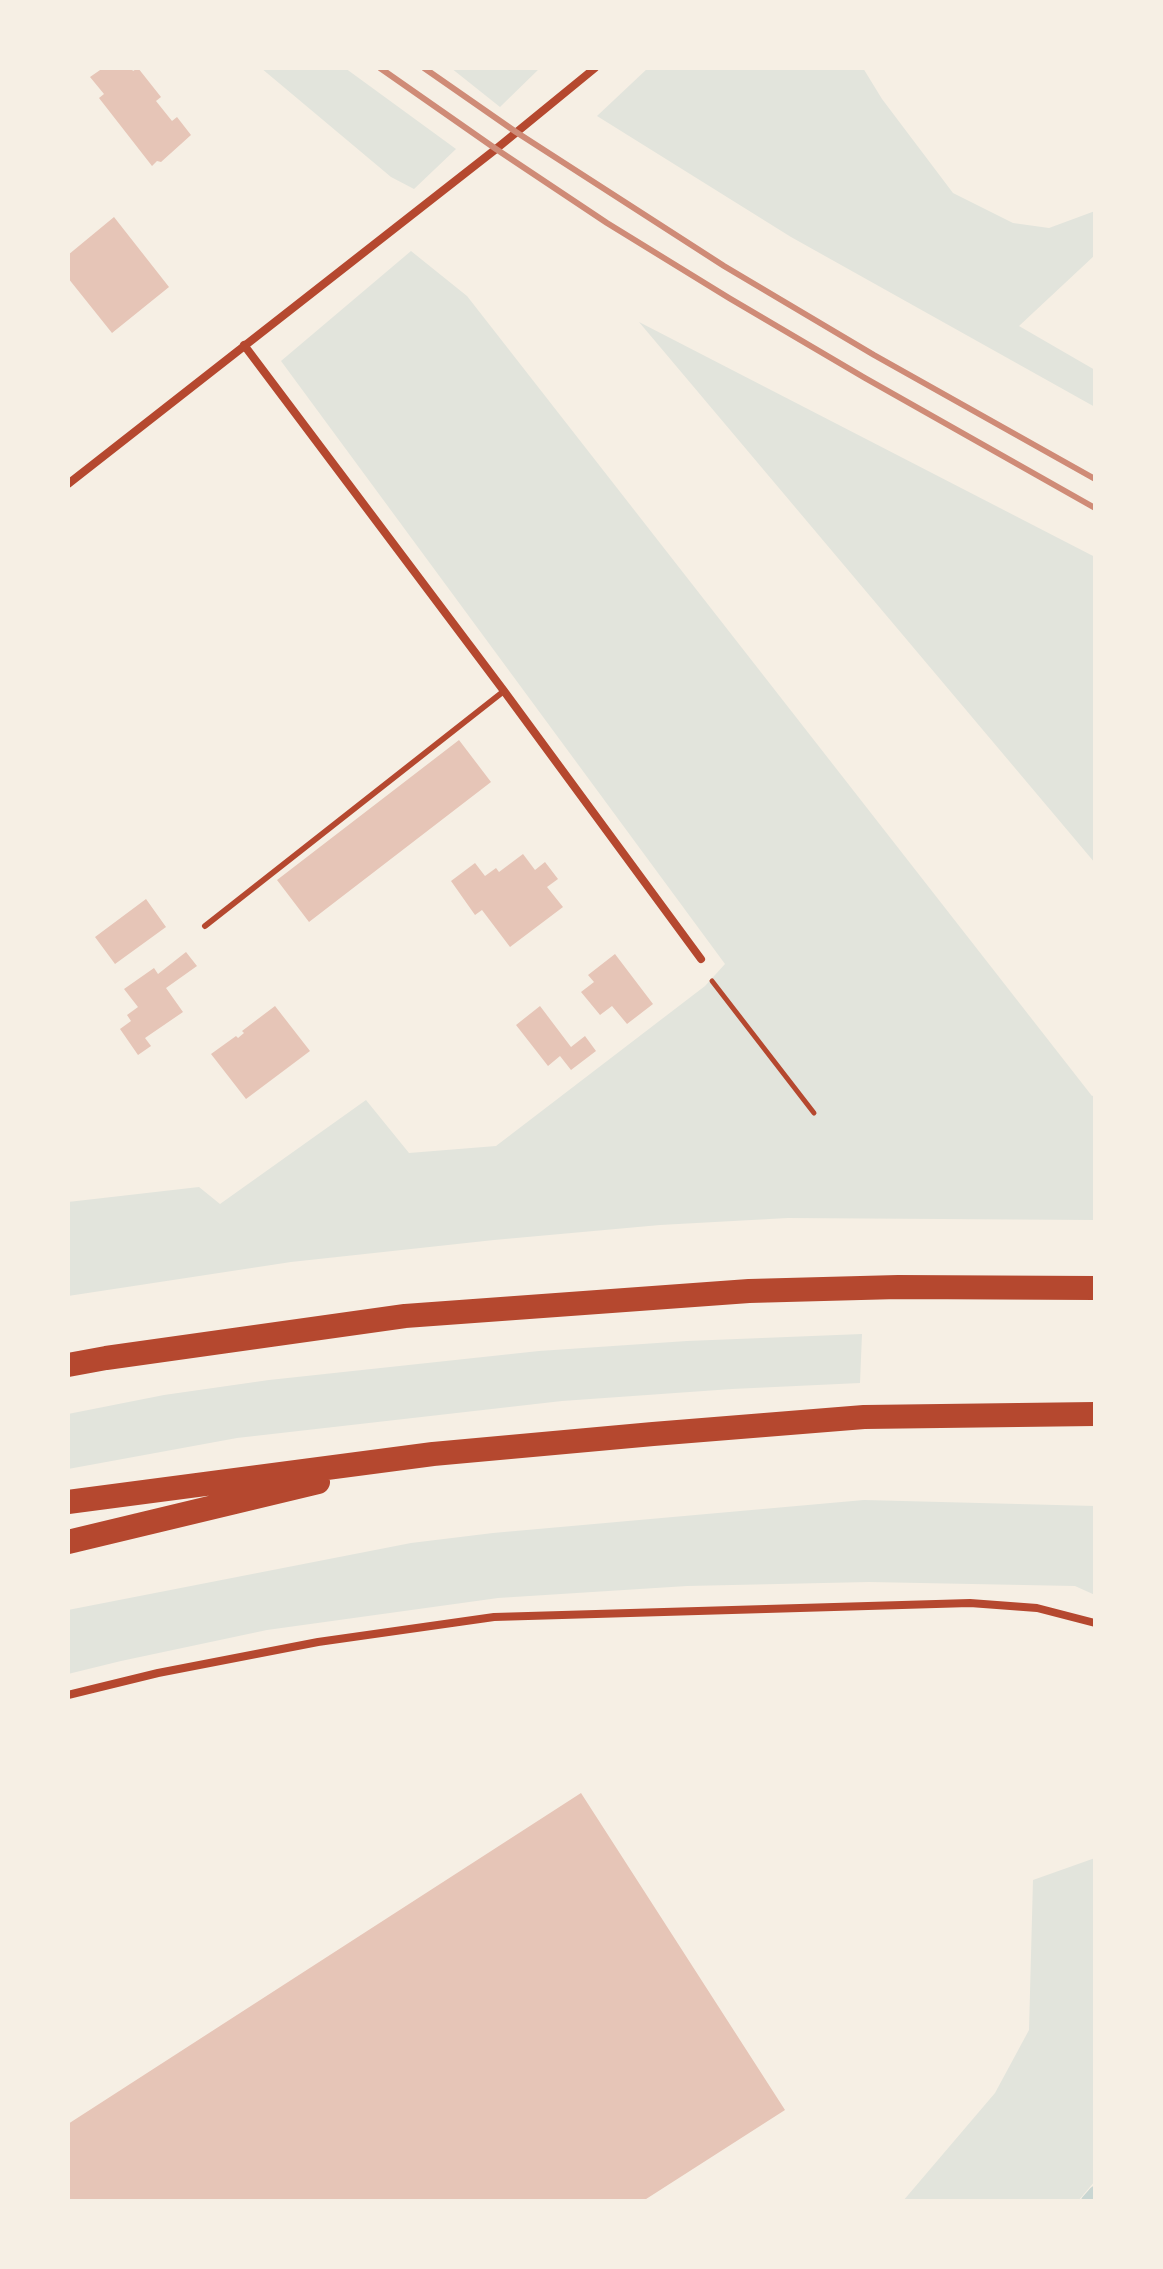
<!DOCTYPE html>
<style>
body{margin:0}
#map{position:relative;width:1163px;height:2269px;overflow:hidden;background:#f6efe4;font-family:"Asap Condensed",sans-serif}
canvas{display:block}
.frame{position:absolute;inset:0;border:70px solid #f6efe4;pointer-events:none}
</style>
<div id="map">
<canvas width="1163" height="2269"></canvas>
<div class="frame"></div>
</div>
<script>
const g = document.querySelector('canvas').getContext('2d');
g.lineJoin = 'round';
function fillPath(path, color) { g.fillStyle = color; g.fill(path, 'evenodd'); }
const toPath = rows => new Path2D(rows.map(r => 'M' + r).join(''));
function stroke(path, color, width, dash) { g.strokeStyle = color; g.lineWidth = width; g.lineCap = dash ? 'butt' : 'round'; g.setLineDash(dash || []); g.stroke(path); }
const green = toPath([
 [261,68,345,68,456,149,414,189,391,177],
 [451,68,540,68,500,107],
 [648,68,863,68,882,99,953,193,1013,223,1049,228,1095,211,1095,255,1019,326,1095,370,1095,407,791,237,597,116],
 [411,251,467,296,1092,1096,1095,1095,1095,1220,788,1218,660,1225,494,1240,291,1262,68,1296,68,1202,199,1187,220,1204,366,1100,409,1153,496,1146,705,986,725,964,281,361],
 [639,322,1095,557,1095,863],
 [862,1334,860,1383,732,1389,562,1401,237,1438,68,1469,68,1414,164,1395,269,1380,539,1351,687,1341],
 [864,1500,1095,1506,1095,1595,1075,1586,869,1582,687,1586,498,1598,267,1630,121,1661,68,1674,68,1610,411,1543,493,1533],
 [1095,1858,1095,2181,1078,2201,903,2201,995,2093,1029,2030,1033,1880]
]);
const stream = toPath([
 [1087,2201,1095,2192]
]);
const building = toPath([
 [103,68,131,68,133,71,138,68,161,97,156,101,172,121,177,117,191,135,161,162,157,161,152,166,99,98,104,94,90,77],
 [114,217,169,287,112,333,68,278,68,255],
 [459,740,491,782,309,922,277,880],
 [523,854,535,870,545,862,558,879,547,887,563,907,510,947,482,910,475,915,451,881,475,863,485,876,496,868,499,872],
 [146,899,166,927,115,964,95,937],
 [186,952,197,966,166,988,183,1012,145,1038,151,1046,138,1055,120,1029,131,1021,127,1015,138,1007,124,989,154,968,158,974],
 [615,954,653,1004,627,1024,612,1006,600,1015,581,992,594,982,588,975],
 [275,1006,310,1051,246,1099,211,1054,236,1036,238,1038,244,1033,242,1031],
 [540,1006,571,1047,585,1036,596,1051,571,1070,560,1056,548,1066,516,1025],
 [581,1793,785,2110,643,2201,68,2201,68,2124]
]);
const path = toPath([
 [712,981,814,1113]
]);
const service = toPath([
 [205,926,504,691]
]);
const minor = toPath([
 [244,345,504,691,701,959],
 [68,484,496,149,595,68],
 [68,1695,158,1673,318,1642,494,1617,970,1603,1037,1608,1095,1623]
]);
const motorway = toPath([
 [68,1365,106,1358,405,1316,749,1291,898,1287,1095,1288],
 [68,1502,433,1454,653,1434,864,1417,1095,1414],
 [68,1542,318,1482]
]);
const rail = toPath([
 [380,68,496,149,607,223,729,298,865,378,1095,508],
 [424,68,516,132,724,266,874,355,1095,479]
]);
fillPath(green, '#e2e4dc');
stroke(stream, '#c9d6d2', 12);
fillPath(building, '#e6c5b7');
stroke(path, '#b5482f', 5);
stroke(service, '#b5482f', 6);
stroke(minor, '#b5482f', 8);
stroke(motorway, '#b5482f', 24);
stroke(rail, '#cf8b77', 6);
</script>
